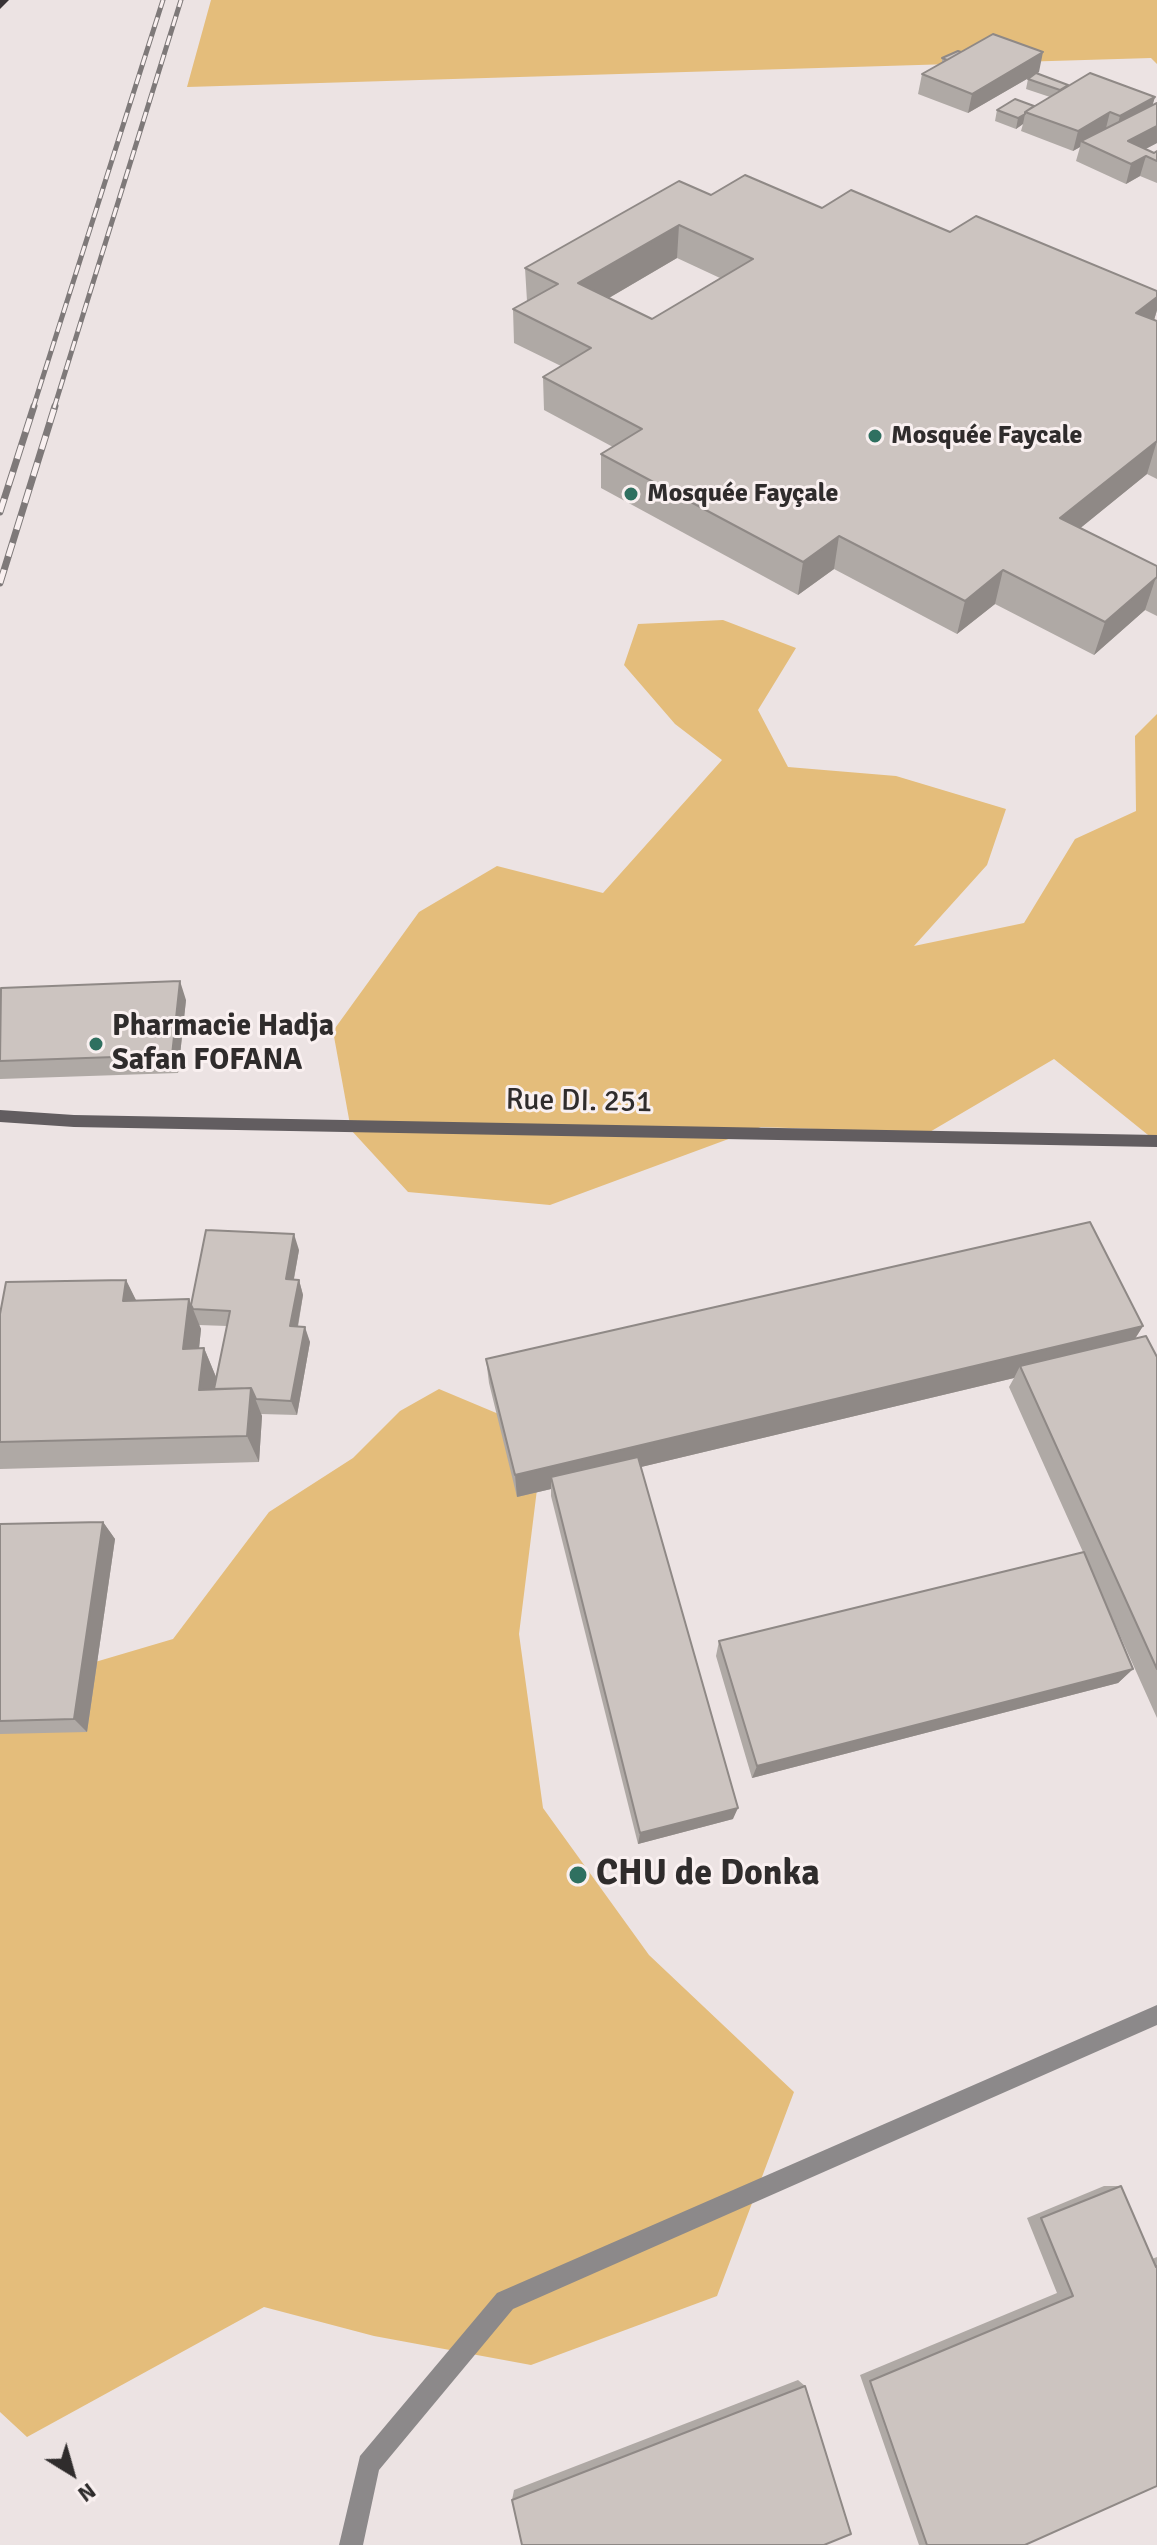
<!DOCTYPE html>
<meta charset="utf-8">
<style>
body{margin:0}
#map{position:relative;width:1157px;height:2545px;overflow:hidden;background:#ece3e3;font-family:Signika,sans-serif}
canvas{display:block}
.north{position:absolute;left:32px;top:2433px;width:80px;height:80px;-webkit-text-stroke:6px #f9f0f0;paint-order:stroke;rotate:143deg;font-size:22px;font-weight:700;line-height:32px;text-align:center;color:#2f2c2c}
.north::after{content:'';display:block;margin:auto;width:28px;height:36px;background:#2f2c2c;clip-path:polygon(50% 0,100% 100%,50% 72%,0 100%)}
</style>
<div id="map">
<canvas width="1157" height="2545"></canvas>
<div class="north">N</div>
</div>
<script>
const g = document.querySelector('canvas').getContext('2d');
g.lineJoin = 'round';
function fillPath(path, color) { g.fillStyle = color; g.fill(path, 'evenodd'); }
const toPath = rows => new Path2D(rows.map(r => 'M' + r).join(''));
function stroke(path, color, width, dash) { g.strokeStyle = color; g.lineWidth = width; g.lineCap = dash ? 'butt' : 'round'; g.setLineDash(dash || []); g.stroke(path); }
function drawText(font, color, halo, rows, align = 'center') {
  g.font = font + ' Signika,sans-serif'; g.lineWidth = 6; g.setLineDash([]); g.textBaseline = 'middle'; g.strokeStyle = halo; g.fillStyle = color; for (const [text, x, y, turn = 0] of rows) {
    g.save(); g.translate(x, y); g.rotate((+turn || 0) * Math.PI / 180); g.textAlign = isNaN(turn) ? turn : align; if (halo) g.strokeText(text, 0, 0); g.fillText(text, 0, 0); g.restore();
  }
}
const green = toPath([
 [211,0,1157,0,1157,64,1151,58,187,87],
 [723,620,796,648,758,710,788,767,896,776,1006,809,987,865,914,946,1024,923,1075,839,1136,811,1135,736,1157,714,1157,1138,1153,1139,1054,1059,928,1133,761,1127,550,1205,408,1192,351,1130,333,1031,419,912,497,866,603,893,722,760,675,724,624,665,638,624],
 [439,1389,544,1433,519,1634,543,1808,649,1955,794,2092,717,2296,531,2365,374,2336,264,2307,27,2437,0,2412,0,1694,14,1686,173,1639,269,1512,353,1458,400,1411]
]);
const service = toPath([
 [1157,2005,1157,2025,513,2309,379,2470,363,2545,339,2545,360,2456,497,2293,1157,2005]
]);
const secondary = toPath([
 [0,1110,74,1115,1157,1135,1157,1147,74,1127,0,1122,0,1110]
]);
const trunk = toPath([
 [0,0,9,0,0,9,0,0]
]);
const railFar1 = toPath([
 [33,408,163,0],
 [54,408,181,0]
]);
const rail = toPath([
 [0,512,34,406],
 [0,583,55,406]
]);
const wall = toPath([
 [961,52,1039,72,968,113,918,94,922,74,942,63,942,58],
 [1028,79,1068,85,1067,87,1155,97,1152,105,1157,103,1157,143,1145,149,1154,153,1157,151,1157,183,1140,176,1126,184,1076,161,1080,147,1073,151,1021,131,1023,124,1016,129,995,121,997,110,1034,106,1050,97,1026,89],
 [711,195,822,208,950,232,1157,291,1157,310,1154,320,1157,321,1157,479,1147,474,1080,528,1157,566,1157,616,1145,610,1094,655,995,604,957,634,834,569,798,595,601,488,601,454,613,447,544,410,543,377,561,366,514,343,513,309,527,301,525,268],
 [677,258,720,278,652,319,609,298],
 [0,992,186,1000,178,1073,0,1079],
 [299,1250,294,1279,299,1280,303,1295,298,1327,310,1342,297,1415,261,1414,262,1416,259,1462,0,1469,0,1314,126,1280,136,1301,189,1299,191,1305],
 [199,1325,227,1326,216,1377,204,1348,199,1348,201,1329],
 [1143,1326,1135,1339,1157,1357,1157,1718,1100,1591,1133,1669,1118,1683,752,1778,716,1656,719,1641,1083,1552,1009,1387,1014,1378,641,1467,733,1819,638,1844,551,1496,551,1489,517,1497,489,1383,486,1359],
 [103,1522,115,1539,87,1732,0,1734,0,1524],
 [1104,2186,1121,2186,1152,2259,1157,2257,1157,2486,1025,2545,919,2545,860,2375,1057,2293,1027,2218],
 [798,2380,805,2386,512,2500,514,2490]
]);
const shadedWall = toPath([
 [1043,52,1039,72,968,113,972,94],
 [1155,97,1149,117,1115,136,1120,116],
 [1110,112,1105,132,1081,141,1080,147,1073,151,1078,131],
 [1025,114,1023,124,1016,129,1018,118],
 [1157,126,1157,143,1123,161,1128,141],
 [1146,156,1140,176,1126,184,1131,164],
 [679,225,677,258,578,316,578,283],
 [1157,297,1157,310,1152,327,1136,313],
 [1157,441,1147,474,1051,552,1060,518],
 [839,536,834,569,798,595,803,562],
 [1003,570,995,604,957,634,965,601],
 [1156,577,1145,610,1094,655,1105,622],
 [180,981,186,1000,178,1073,172,1055],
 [294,1234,299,1250,291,1294,286,1279],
 [126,1280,141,1310,123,1301],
 [299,1280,303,1295,295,1341,290,1326],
 [189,1299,201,1329,196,1378,183,1349],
 [1143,1326,1127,1351,1020,1366,1014,1378,553,1488,551,1477,551,1489,517,1497,515,1475],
 [305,1327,310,1342,297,1415,291,1401],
 [204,1348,216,1377,212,1397,199,1390],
 [251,1388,262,1416,259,1462,247,1436],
 [103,1522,115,1539,87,1732,74,1719],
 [1133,1669,1118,1683,752,1778,757,1766],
 [738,1808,733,1819,638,1844,640,1833]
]);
const building = toPath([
 [993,34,1043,52,972,94,922,74,993,34],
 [958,51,961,52,947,60,942,58,958,51],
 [1036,73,1068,85,1060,90,1028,79,1036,73],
 [1090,73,1155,97,1120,116,1110,112,1078,131,1025,112,1090,73],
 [1015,99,1034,106,1025,112,1025,114,1018,118,997,110,1015,99],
 [1157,103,1157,126,1128,141,1154,153,1157,151,1157,161,1146,156,1131,164,1081,141,1157,103],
 [745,175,822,208,851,190,950,232,976,216,1157,291,1157,297,1136,313,1157,321,1157,441,1060,518,1157,566,1157,577,1105,622,1003,570,965,601,839,536,803,562,601,454,642,429,543,377,591,348,513,309,558,284,525,268,679,181,711,195,745,175],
 [679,225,753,259,652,319,578,283,679,225],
 [180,981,172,1055,0,1061,1,988,180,981],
 [1090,1222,1143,1326,515,1475,486,1359,1090,1222],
 [206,1230,294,1234,286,1279,299,1280,290,1326,305,1327,291,1401,256,1399,251,1388,214,1389,230,1311,193,1309,191,1305,206,1230],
 [126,1280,123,1301,189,1299,183,1349,204,1348,199,1390,251,1388,247,1436,0,1442,0,1314,6,1282,126,1280],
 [1146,1336,1157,1357,1157,1669,1020,1366,1146,1336],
 [638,1457,738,1808,640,1833,551,1477,638,1457],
 [103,1522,74,1719,0,1721,0,1524,103,1522],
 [1084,1552,1133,1669,757,1766,719,1641,1084,1552],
 [1121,2186,1156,2267,1157,2266,1157,2486,1025,2545,927,2545,870,2381,1073,2296,1041,2218,1121,2186],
 [805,2386,851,2534,824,2545,522,2545,512,2500,805,2386]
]);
const markers = [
 [875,436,8,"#2f7060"],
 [631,494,8,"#2f7060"],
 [96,1044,8,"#2f7060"],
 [578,1875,10,"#2f7060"]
];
const farPoinames = [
 ["Mosquée Faycale",891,436],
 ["Mosquée Fayçale",647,494]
];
const poiNames = [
 ["Pharmacie Hadja",112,1027],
 ["Safan FOFANA",112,1061]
];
const streetNames = [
 ["Rue DI. 251",579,1102,1]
];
const nearPoinames = [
 ["CHU de Donka",596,1875]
];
fillPath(green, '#e4bd7b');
fillPath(service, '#8c898a');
fillPath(secondary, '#625d60');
fillPath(trunk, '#383336');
stroke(railFar1, '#7e7979', 5);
stroke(rail, '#7e7979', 7);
stroke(railFar1, '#f9f0f0', 3, [10]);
stroke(rail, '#f9f0f0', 5, [14]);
fillPath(wall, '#afa9a5');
fillPath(shadedWall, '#8f8986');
fillPath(building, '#ccc4c0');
stroke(building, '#8f8986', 2);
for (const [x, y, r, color] of markers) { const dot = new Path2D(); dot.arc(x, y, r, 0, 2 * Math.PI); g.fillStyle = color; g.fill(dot); stroke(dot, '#f9f0f0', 3); }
drawText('bold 26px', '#2f2c2c', '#f9f0f0', farPoinames, 'left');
drawText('bold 30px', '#2f2c2c', '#f9f0f0', poiNames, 'left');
drawText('30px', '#2f2c2c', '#f9f0f0', streetNames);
drawText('bold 36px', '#2f2c2c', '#f9f0f0', nearPoinames, 'left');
</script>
